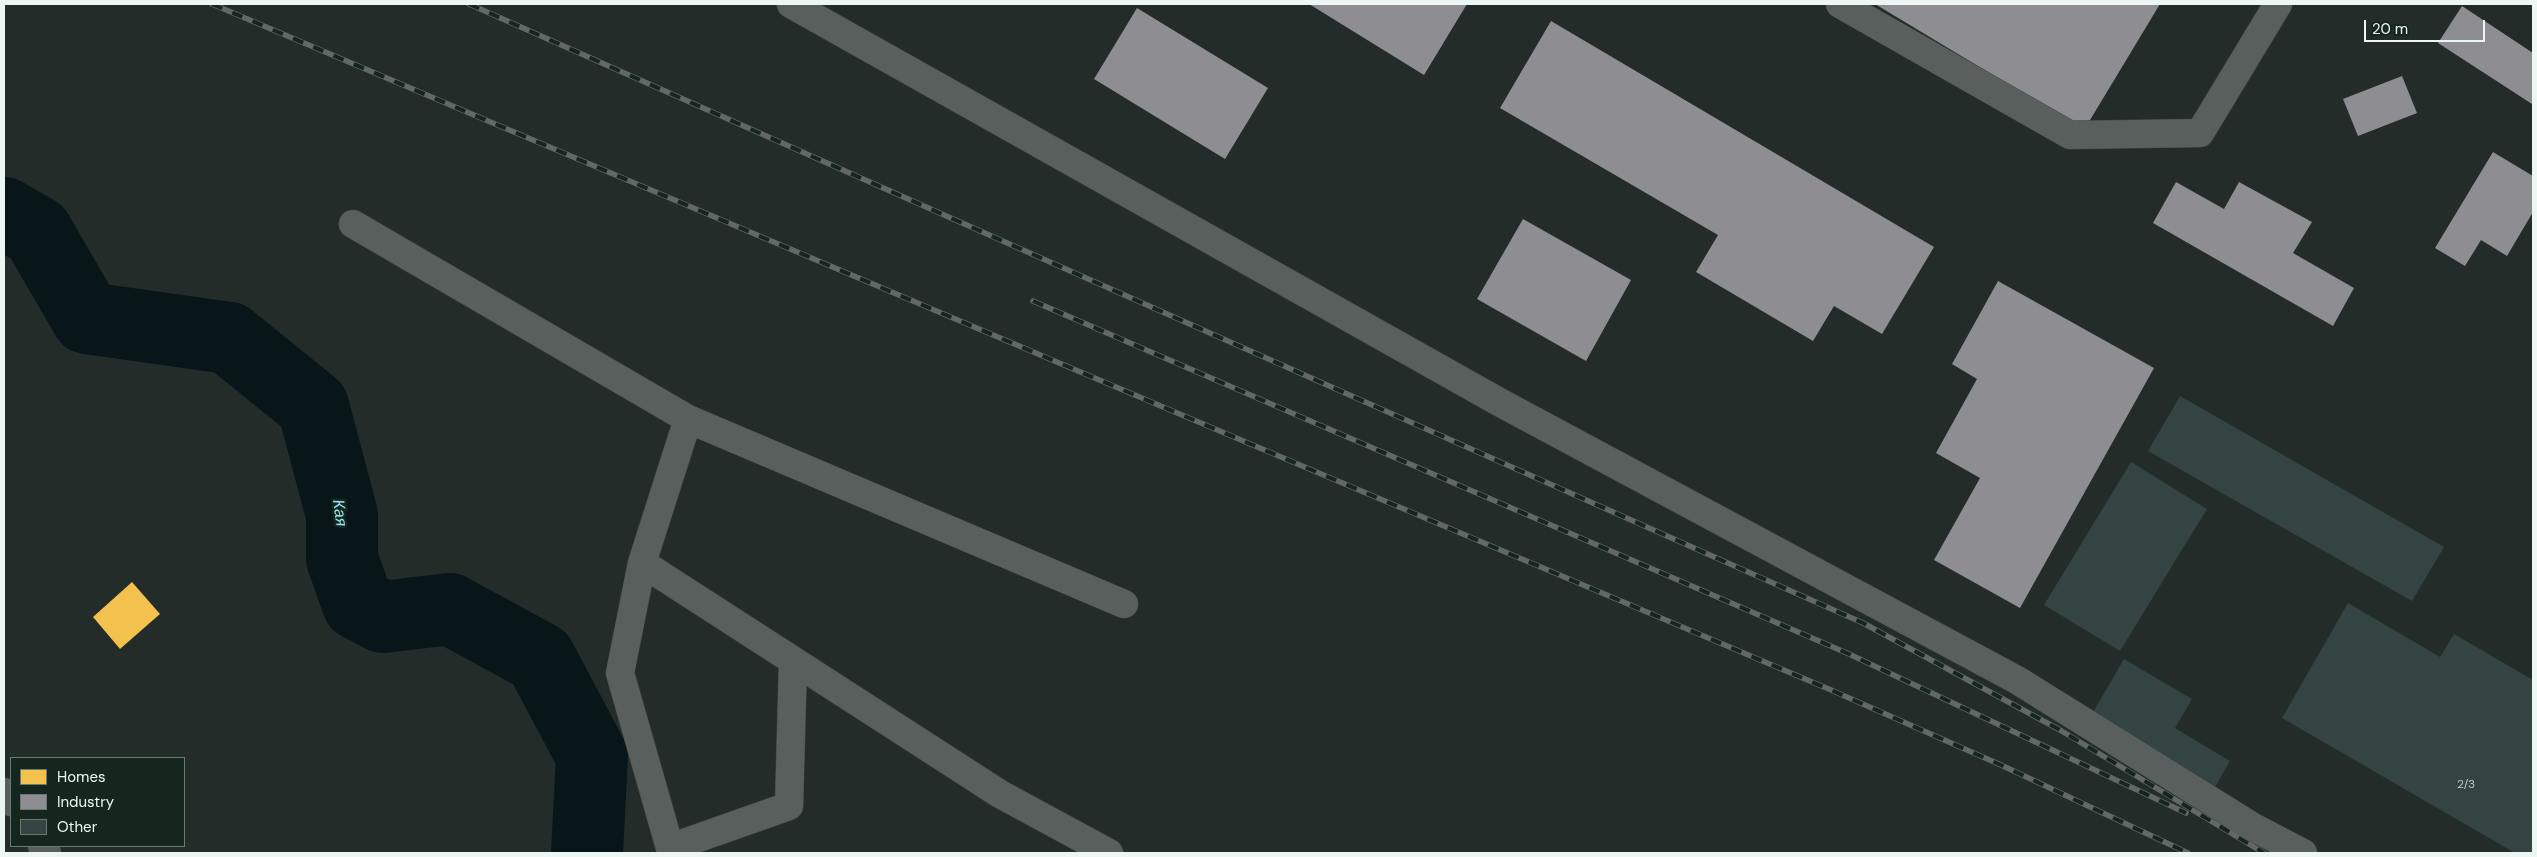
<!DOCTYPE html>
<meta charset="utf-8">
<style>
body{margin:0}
#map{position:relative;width:2537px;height:857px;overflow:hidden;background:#232c28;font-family:"DM Sans",sans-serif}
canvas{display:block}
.frame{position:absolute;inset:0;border:5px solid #ecf6f2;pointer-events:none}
.legend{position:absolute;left:10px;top:757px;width:175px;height:90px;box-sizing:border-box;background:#15261f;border:1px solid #6b7973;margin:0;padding:6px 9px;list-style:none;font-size:15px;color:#ecf6f2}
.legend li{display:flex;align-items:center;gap:10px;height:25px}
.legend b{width:25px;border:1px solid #6b7973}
.scale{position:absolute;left:2364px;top:20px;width:121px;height:22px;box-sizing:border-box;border:2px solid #ecf6f2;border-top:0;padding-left:6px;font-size:15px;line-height:18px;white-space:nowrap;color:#ecf6f2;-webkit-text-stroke:4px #15261f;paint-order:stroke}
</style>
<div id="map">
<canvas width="2537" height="857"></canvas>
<div class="frame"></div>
<ul class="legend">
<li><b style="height:14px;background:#f2c14e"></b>Homes</li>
<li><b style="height:14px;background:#8d8d92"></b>Industry</li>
<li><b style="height:14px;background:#334442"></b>Other</li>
</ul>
<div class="scale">20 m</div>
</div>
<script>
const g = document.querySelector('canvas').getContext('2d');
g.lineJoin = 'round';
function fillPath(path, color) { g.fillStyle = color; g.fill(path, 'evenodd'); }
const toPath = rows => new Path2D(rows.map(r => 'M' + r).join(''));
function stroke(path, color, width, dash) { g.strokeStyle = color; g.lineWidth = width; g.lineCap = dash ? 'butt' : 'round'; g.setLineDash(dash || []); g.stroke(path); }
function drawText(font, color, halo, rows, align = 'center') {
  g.font = font + ' "DM Sans",sans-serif'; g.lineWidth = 5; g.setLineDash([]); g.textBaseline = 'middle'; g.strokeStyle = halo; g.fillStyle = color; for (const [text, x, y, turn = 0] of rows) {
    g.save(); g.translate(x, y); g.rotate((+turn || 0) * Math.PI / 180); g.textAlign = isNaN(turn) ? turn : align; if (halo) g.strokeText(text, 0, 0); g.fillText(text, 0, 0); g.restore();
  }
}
const homes = toPath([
 [132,582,160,614,120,649,93,617]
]);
const industry = toPath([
 [1309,4,1467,4,1424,75],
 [1875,4,2160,4,2084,130],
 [2462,6,2533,53,2532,104,2438,43],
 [1137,8,1268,88,1225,159,1094,79],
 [1551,21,1934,247,1882,334,1834,306,1813,341,1696,272,1718,235,1500,108],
 [2402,76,2417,113,2358,136,2343,99],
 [2493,152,2533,176,2533,212,2507,256,2481,240,2465,266,2435,248],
 [2176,182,2224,209,2239,182,2312,222,2293,253,2354,288,2333,326,2153,223],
 [1523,219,1631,280,1586,361,1477,299],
 [1998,281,2154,368,2020,608,1934,560,1980,478,1936,453,1977,379,1952,364]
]);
const river = toPath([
 [4,213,37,232,87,318,229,338,313,406,342,515,342,559,358,604,383,617,450,609,540,658,592,756,587,853]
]);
const building = toPath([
 [2180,396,2444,547,2412,601,2148,451],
 [2131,462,2207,509,2120,651,2044,605],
 [2348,603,2440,657,2454,634,2533,680,2533,853,2515,853,2282,718],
 [2124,659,2192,699,2175,728,2230,761,2215,787,2092,714]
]);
const minor = toPath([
 [791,4,1501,403,2017,680,2253,827,2303,853],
 [1840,4,2070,135,2200,133,2278,4],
 [353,224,688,419,1124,604],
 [688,419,642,563,1000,794,1109,853],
 [642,563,620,673,670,848,789,806,793,661],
 [4,792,11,802],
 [42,846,47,853]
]);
const rail = toPath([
 [212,4,1831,690,2001,765,2188,853],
 [469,4,1863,623,2060,730,2264,853],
 [1033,301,1849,654,2186,813]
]);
const numberNames = [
 ["2/3",2466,785]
];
const waterNames = [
 ["Кая",339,513,82]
];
fillPath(homes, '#f2c14e');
fillPath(industry, '#8d8d92');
stroke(river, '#091619', 72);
fillPath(building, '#334442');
stroke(minor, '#424946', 29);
stroke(minor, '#595f5c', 28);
stroke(rail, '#626865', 5.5);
stroke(rail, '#15261f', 4, [11]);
drawText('12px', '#becac6', null, numberNames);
drawText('italic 16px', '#95e7f8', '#15261f', waterNames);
</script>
